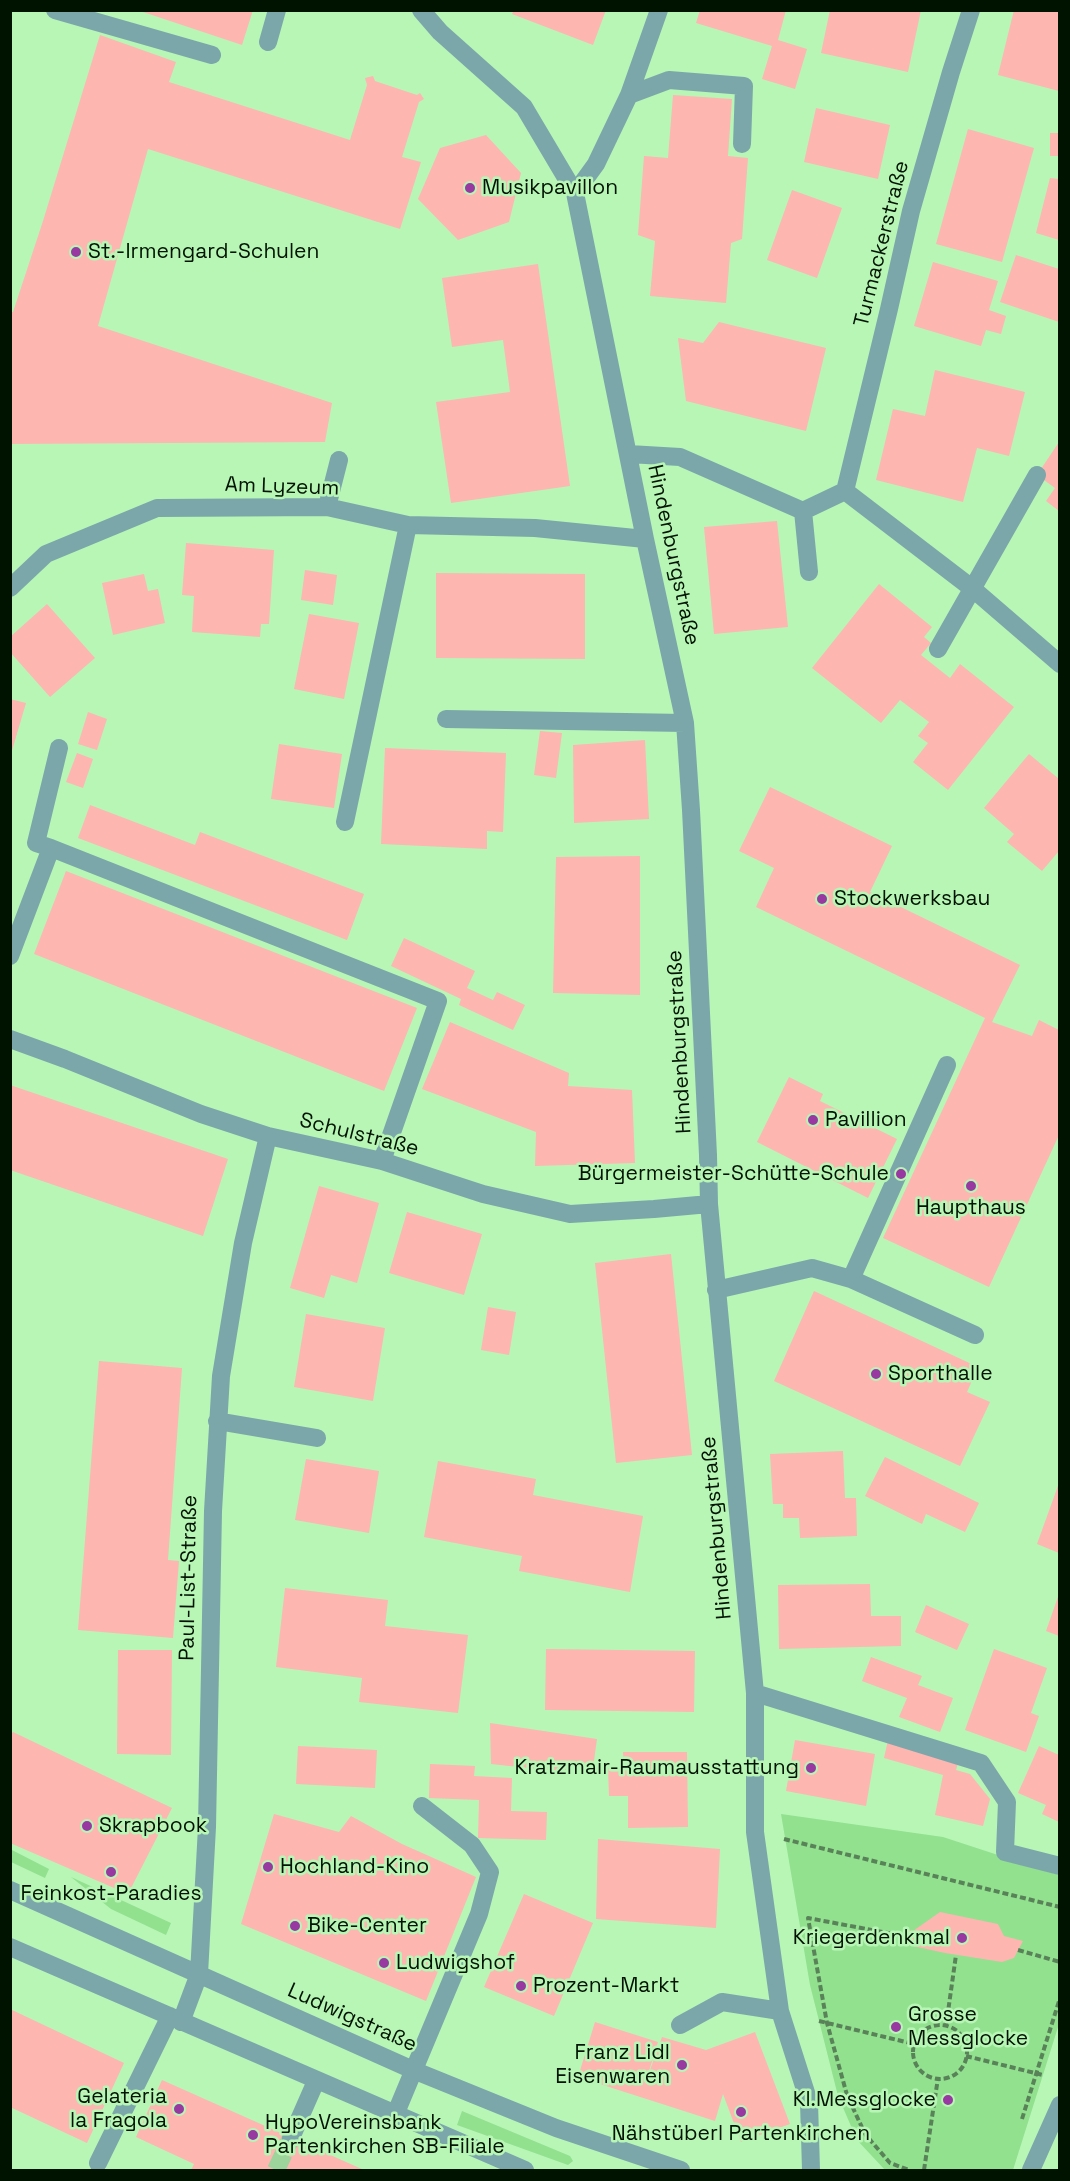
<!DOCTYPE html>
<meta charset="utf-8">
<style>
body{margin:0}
#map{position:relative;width:1070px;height:2181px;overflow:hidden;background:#b8f6b6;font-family:"Space Grotesk",sans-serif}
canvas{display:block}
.frame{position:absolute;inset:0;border:12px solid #001301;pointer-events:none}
</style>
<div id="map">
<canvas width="1070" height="2181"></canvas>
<div class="frame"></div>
</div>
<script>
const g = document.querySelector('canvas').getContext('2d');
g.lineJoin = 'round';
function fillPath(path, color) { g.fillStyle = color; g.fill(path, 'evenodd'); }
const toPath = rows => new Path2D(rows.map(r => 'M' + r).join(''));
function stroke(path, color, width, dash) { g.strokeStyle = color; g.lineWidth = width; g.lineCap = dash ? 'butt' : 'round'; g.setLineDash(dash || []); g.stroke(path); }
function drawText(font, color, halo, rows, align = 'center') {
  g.font = font + ' "Space Grotesk",sans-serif'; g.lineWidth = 5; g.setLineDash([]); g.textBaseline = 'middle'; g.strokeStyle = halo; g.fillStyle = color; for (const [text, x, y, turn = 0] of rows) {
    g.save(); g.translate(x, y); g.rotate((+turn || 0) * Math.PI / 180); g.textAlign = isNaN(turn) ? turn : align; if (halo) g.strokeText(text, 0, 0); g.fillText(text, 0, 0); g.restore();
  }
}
const green = toPath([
 [781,1814,943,1837,1059,1875,1059,2024,1013,2170,885,2170,857,2140,838,2096,810,1985],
 [10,1849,49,1869,45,1878,11,1862],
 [71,1877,171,1923,166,1935,111,1909],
 [462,2111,570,2156,573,2161,568,2165,457,2125]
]);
const building = toPath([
 [137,10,253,10,242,45],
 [514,10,606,10,593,45,512,14],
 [700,10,786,10,778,40,807,49,795,89,762,79,772,46,696,23],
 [830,10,921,10,908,72,821,53],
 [1014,10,1059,10,1059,91,998,75],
 [100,35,176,62,169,82,350,140,367,85,365,78,373,76,375,81,417,95,420,93,424,99,419,102,402,157,421,162,400,229,148,149,98,326,332,403,325,442,10,444,10,312,13,312,43,221],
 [673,95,732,99,728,156,748,158,742,239,731,243,726,303,650,296,655,241,638,235,644,156,668,158],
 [816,108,890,125,878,179,804,162],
 [968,129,1034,148,1002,262,936,244],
 [1050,133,1059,133,1059,156,1050,156],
 [486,135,521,173,509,222,458,240,418,199,440,148],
 [1050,178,1059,179,1059,240,1036,233],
 [792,190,842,208,817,278,767,260],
 [1016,255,1059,269,1059,322,1000,302],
 [933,262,998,281,989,310,1006,316,1001,334,986,330,981,346,914,326],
 [538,264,570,486,451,503,436,402,510,392,503,340,452,347,442,278],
 [719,322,826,348,806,431,686,401,678,338,703,343],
 [935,370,1025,392,1009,456,977,448,963,502,876,480,893,409,925,416],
 [1059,442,1059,511,1046,501,1055,488,1037,475],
 [777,521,788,627,714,634,704,527],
 [186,543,274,550,269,624,261,624,260,637,192,632,194,596,182,595],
 [305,570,337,575,333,605,301,600],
 [436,573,585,574,585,659,436,658],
 [144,574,148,591,158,589,165,623,113,635,102,583],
 [879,584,932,627,924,637,931,643,921,655,950,678,960,664,1014,707,948,790,913,762,928,743,918,736,929,722,900,700,881,723,812,668],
 [47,604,95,658,50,697,10,652,10,637],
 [309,614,359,623,344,699,294,689],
 [10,699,26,703,11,754,10,754],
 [88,712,107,719,97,750,78,744],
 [540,731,562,733,556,778,534,775],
 [645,740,649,819,574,823,573,745],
 [279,744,342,754,334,808,271,799],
 [385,748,506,753,503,832,487,831,487,849,381,844],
 [77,753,93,759,83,788,66,782],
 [1029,754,1059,779,1059,851,1042,871,1007,842,1014,834,984,808],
 [770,787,892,846,870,892,1020,965,992,1022,1032,1036,1039,1020,1059,1030,1059,1135,989,1287,883,1238,985,1018,756,907,774,868,739,851],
 [90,805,195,845,200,832,364,894,347,940,78,838],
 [640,856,640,995,553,993,556,857],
 [66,871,417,1008,384,1091,34,954],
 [404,938,475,971,467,988,493,1000,497,992,525,1005,513,1030,459,1005,461,999,391,966],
 [450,1022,569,1073,568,1086,632,1090,635,1163,535,1166,536,1132,422,1089],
 [789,1077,823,1094,820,1101,897,1139,868,1198,757,1142],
 [10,1085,228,1159,203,1236,10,1170],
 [319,1186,379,1203,357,1283,331,1275,324,1298,290,1288],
 [407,1212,482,1234,464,1295,389,1273],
 [671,1254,692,1455,616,1463,595,1263],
 [814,1291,978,1367,967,1392,990,1402,960,1466,774,1381],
 [488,1307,516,1312,509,1355,481,1350],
 [306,1314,385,1328,373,1401,294,1387],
 [99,1361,182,1368,168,1560,179,1561,173,1638,78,1630],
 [843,1451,845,1498,856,1498,857,1536,800,1538,799,1518,783,1518,783,1504,773,1504,770,1454],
 [885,1457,979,1503,965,1532,926,1514,922,1524,865,1496],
 [306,1459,379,1471,369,1533,295,1520],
 [438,1461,536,1479,533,1495,643,1516,630,1592,519,1571,522,1556,424,1537],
 [1059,1483,1059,1553,1037,1544],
 [870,1584,871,1616,901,1616,901,1646,779,1649,778,1585],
 [285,1588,388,1600,385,1626,468,1635,458,1713,359,1702,362,1678,276,1667],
 [1059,1594,1059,1636,1046,1631],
 [926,1605,969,1624,957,1650,915,1632],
 [546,1649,695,1651,694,1712,545,1710],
 [994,1649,1047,1668,1031,1713,1039,1716,1026,1752,965,1730],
 [118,1650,172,1650,171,1755,117,1754],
 [871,1657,922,1676,918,1685,953,1698,940,1732,899,1717,907,1698,862,1681],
 [490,1723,597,1739,592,1775,491,1764],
 [13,1732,172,1808,128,1894,10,1843,10,1736],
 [795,1740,875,1754,866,1806,786,1791],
 [888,1740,959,1760,956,1770,970,1774,990,1799,983,1826,935,1815,943,1775,884,1758],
 [298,1746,377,1750,375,1788,296,1784],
 [1039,1746,1059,1755,1059,1822,1042,1814,1046,1805,1018,1793],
 [623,1752,687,1752,688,1827,628,1828,628,1796,609,1796,608,1768,624,1767],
 [430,1764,475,1766,474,1776,512,1778,511,1811,547,1812,546,1840,478,1838,479,1800,429,1798],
 [274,1814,339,1832,351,1816,402,1844,476,1877,426,2001,241,1924],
 [598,1839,720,1849,716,1928,596,1919],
 [524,1894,593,1923,554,2016,484,1987],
 [940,1912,998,1924,1004,1936,1023,1941,1014,1958,1002,1962,945,1953,908,1945,909,1930,913,1931],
 [10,2009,124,2063,87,2143,10,2107],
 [595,2022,658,2042,646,2081,662,2037,706,2050,755,2032,790,2124,741,2142,723,2094,715,2121,578,2077],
 [162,2080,364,2170,191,2170,194,2164,136,2137]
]);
const minorTunnel = toPath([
 [276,2170,291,2138]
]);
const path = toPath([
 [784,1839,1060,1907],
 [909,1937,808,1918,827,2023,847,2095,865,2134,890,2163,909,2170],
 [1018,1950,1060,1962],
 [819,2021,914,2044],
 '913 2052a27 27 0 1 1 54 0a27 27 0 1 1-54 0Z',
 [946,2026,956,1955],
 [966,2056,1043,2075],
 [1022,2119,1060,1998],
 [924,2170,938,2078]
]);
const minor = toPath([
 [55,10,212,55],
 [421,10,440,32,524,107,575,193,645,539,685,723,691,810,708,1155,709,1204,755,1693,755,1832,780,2011,809,2102,811,2170],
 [268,42,277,10],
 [629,95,669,80,744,86,742,144],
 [575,193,596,164,629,95,659,10],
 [629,454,680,457,803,511,845,491,973,589,1060,664],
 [845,491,889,309,911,211,951,72,971,10],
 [327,507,339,460],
 [803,511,809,572],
 [10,588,46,554,157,508,327,507,408,525,535,528,645,539],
 [938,649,1037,475],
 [446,719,685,723],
 [345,822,408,525],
 [51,848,36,843,59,748],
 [10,956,51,848,438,1001,382,1161],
 [10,1039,65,1059,201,1114,268,1136,382,1161,483,1194,570,1214,654,1209,709,1204],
 [851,1279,947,1065],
 [716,1290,812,1268,851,1279,975,1335],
 [217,1421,317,1438],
 [755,1693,981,1763,1007,1802,1005,1852,1060,1866],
 [10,1890,413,2070,556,2128,681,2170],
 [10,1947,525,2170],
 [181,2022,199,1974,207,1827,213,1511,221,1376,243,1243,268,1136],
 [680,2025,722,2002,780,2011],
 [395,2115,479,1914,490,1872,472,1845,422,1806],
 [291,2138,316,2081],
 [98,2163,170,2016],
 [1031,2170,1060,2105]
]);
const markers = [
 [470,188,6,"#9739a1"],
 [76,252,6,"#9739a1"],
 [822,899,6,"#9739a1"],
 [813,1120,6,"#9739a1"],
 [901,1174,6,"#9739a1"],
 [971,1186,6,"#9739a1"],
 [876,1374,6,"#9739a1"],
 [811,1768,6,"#9739a1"],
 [87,1826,6,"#9739a1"],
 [268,1867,6,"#9739a1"],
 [111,1872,6,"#9739a1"],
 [295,1926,6,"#9739a1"],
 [962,1938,6,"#9739a1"],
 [384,1963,6,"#9739a1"],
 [521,1986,6,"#9739a1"],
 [896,2027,6,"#9739a1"],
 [682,2065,6,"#9739a1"],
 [948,2100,6,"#9739a1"],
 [179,2109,6,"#9739a1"],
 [741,2112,6,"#9739a1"],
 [253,2135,6,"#9739a1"]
];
const poiNames = [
 ["Musikpavillon",482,188],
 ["St.-Irmengard-Schulen",88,252],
 ["Stockwerksbau",834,899],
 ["Pavillion",825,1120],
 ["Bürgermeister-Schütte-Schule",889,1174,"right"],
 ["Haupthaus",971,1208,"center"],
 ["Sporthalle",888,1374],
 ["Kratzmair-Raumausstattung",799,1768,"right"],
 ["Skrapbook",99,1826],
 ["Hochland-Kino",280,1867],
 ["Feinkost-Paradies",111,1894,"center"],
 ["Bike-Center",307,1926],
 ["Kriegerdenkmal",950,1938,"right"],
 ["Ludwigshof",396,1963],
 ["Prozent-Markt",533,1986],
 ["Grosse",908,2015],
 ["Messglocke",908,2039],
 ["Franz Lidl",670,2053,"right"],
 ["Eisenwaren",670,2077,"right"],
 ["Gelateria",167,2097,"right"],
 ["la Fragola",167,2121,"right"],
 ["Kl.Messglocke",936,2100,"right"],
 ["HypoVereinsbank",265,2123],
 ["Partenkirchen SB-Filiale",265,2147],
 ["Nähstüberl Partenkirchen",741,2134,"center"]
];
const streetNames = [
 ["Turmackerstraße",882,244,-76],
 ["Am Lyzeum",282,487,2],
 ["Hindenburgstraße",673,555,78],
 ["Hindenburgstraße",680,1042,-93],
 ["Schulstraße",359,1135,14],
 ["Hindenburgstraße",717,1528,-95],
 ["Paul-List-Straße",189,1578,-89],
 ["Ludwigstraße",352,2018,24]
];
fillPath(green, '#91e18f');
fillPath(building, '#feb6b1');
stroke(minorTunnel, '#9cd49b', 18, [18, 9]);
stroke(path, '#5a8259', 4, [6, 3]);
stroke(minor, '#7ba7ab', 18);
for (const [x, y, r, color] of markers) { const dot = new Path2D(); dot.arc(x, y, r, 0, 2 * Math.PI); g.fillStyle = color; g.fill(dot); stroke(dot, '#b8f6b6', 2); }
drawText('21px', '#001301', '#b8f6b6', poiNames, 'left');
drawText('21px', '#001301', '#b8f6b6', streetNames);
</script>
